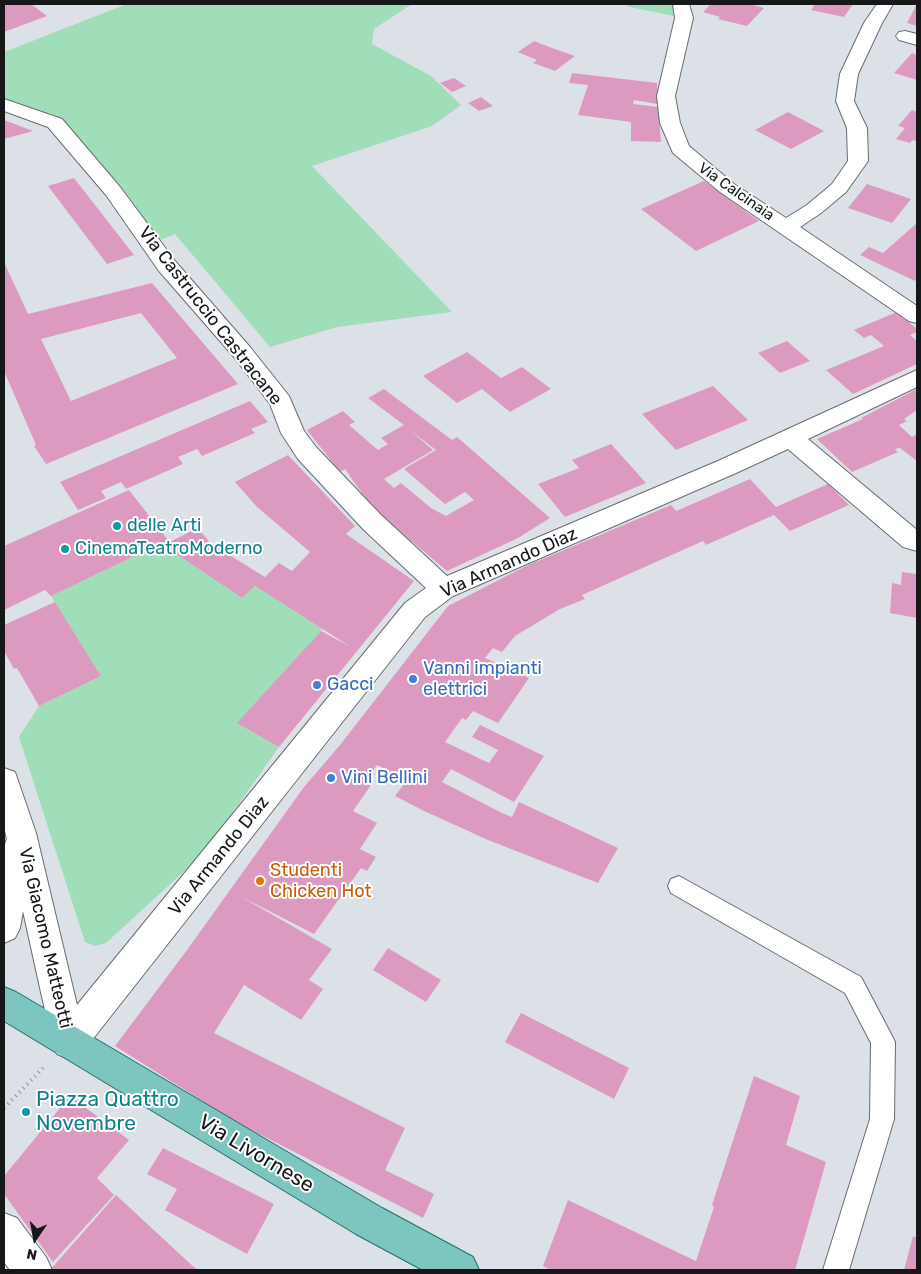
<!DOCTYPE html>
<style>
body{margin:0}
#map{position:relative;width:921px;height:1274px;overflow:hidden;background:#dce1e7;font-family:Rubik,sans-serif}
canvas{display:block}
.frame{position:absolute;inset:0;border:5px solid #151719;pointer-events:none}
.north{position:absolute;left:10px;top:1214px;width:50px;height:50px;-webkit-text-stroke:4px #fff;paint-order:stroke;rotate:192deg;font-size:14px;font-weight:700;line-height:20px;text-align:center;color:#151719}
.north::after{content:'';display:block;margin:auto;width:18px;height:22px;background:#151719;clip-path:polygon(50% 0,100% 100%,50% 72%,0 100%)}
</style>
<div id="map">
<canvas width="921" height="1274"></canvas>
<div class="frame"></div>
<div class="north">N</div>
</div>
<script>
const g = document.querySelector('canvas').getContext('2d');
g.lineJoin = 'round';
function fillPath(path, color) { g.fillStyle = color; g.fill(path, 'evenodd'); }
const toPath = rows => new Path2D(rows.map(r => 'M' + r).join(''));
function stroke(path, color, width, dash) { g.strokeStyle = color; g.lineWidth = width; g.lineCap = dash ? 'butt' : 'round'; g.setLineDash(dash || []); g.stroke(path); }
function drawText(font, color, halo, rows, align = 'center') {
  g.font = font + ' Rubik,sans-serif'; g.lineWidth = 4; g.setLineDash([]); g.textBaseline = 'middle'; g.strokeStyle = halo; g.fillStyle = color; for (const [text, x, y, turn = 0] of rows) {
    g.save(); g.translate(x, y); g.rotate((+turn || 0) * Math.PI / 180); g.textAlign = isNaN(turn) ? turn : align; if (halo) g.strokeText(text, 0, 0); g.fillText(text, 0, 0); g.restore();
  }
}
const green = toPath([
 [127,4,412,4,374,29,372,44,431,76,461,105,432,126,312,166,452,312,337,327,270,347,175,234,150,244,55,123,4,105,4,52],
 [623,4,681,4,684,18,630,7],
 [168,540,163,545,242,598,255,586,323,629,238,723,279,747,204,853,106,943,95,946,85,942,19,737,39,706,101,676,51,596]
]);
const building = toPath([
 [4,4,31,4,47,16,4,32],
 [711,4,749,4,764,8,747,26,718,19,720,17,703,12],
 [815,4,853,4,844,17,811,10],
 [917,4,917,26,907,23],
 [534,41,552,48,575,56,555,71,533,63,537,60,518,52],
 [912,53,917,55,917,80,894,73],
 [572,73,657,83,657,104,634,100,633,104,658,107,661,142,631,141,631,122,578,115,588,85,569,83],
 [454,78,466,86,452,92,440,83],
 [481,97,493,106,479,111,468,103],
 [912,110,917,112,917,142,913,140,910,143,896,139,905,128,898,126],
 [788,112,824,131,791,149,755,130],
 [4,120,33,131,4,139],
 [74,178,134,255,107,264,48,186],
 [704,181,759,221,696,251,641,209],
 [867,184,911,199,892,223,848,208],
 [917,223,917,279,915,281,860,255,869,247,883,253],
 [4,262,28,314,152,283,238,384,46,464,34,446,36,445,4,371],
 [141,313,177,358,71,401,41,339],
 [897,312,917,329,917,332,910,335,917,341,917,364,853,394,826,370,884,346,871,335,864,338,854,330],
 [787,341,810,361,780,373,758,353],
 [467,352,501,378,522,367,551,389,510,412,482,389,457,403,423,376],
 [713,386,748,420,676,450,642,414],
 [384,389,452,440,457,437,550,518,518,538,447,571,397,529,369,503,345,469,340,472,307,430,343,411,355,422,349,425,378,450,388,444,381,438,404,425,368,398],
 [411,431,436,450,404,469,445,504,465,492,474,500,446,516,431,508,401,483,394,488,384,479,433,450],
 [917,389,917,410,904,419,907,421,899,425,912,437,917,434,917,461,900,448,895,449,898,452,852,472,817,439,863,419,861,418],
 [250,401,268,422,251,429,255,433,202,456,197,449,178,457,183,464,126,489,121,482,101,491,106,498,78,510,60,482],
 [611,444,646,483,565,517,538,484,579,468,572,460],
 [288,455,355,526,346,534,414,581,279,747,237,723,321,631,351,647,255,586,242,598,163,545,198,528,210,543,265,577,279,563,292,571,310,552,257,507,235,482],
 [750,479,776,507,828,484,849,505,790,531,774,515,706,545,703,541,582,595,585,599,560,609,515,636,502,652,493,648,485,658,529,678,498,723,473,711,466,720,462,718,445,742,489,763,498,750,472,737,480,725,544,756,514,802,451,769,442,782,502,813,512,817,519,802,618,848,598,883,488,840,422,810,395,796,407,780,377,765,367,779,373,782,353,811,377,823,360,849,376,857,367,871,361,868,314,934,240,896,332,949,309,980,323,989,301,1020,244,985,214,1033,405,1128,385,1170,434,1194,423,1218,236,1122,115,1046,187,950,304,787,340,745,448,606,526,566,671,505,676,511],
 [129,490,168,540,51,596,45,590,4,610,4,546],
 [902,572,917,574,917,618,890,613,892,583,901,585],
 [55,602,101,676,39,706,17,668,14,669,4,651,4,625],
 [388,948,441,980,426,1002,373,970],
 [521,1013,629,1068,614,1099,505,1042],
 [754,1076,800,1096,786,1145,826,1162,795,1270,551,1270,543,1266,568,1200,696,1261,714,1207,712,1205],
 [70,1096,129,1140,97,1178,114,1195,53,1262,4,1194,4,1176],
 [163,1148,274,1204,247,1254,165,1210,177,1189,147,1174],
 [116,1195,197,1270,50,1270],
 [913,1236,917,1238,917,1270,904,1270]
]);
const path = toPath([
 [4,1108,44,1067]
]);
const lane = toPath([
 [679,876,861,977,891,1034,895,1042,894,1119,849,1270,823,1270,870,1119,871,1043,845,993,671,893,668,886,671,879,679,876]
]);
const street = toPath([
 [673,4,689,4,693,18,675,96,680,123,689,146,734,184,786,218,807,205,832,184,848,161,847,128,836,101,840,74,864,23,877,4,893,4,882,23,858,74,854,101,867,128,868,161,846,192,821,213,800,227,917,306,917,323,909,321,720,192,673,153,660,123,657,96,675,18,673,4],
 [905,31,917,34,917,45,899,40,896,36,899,32,905,31],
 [4,99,62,119,120,187,175,261,250,347,289,396,304,431,316,447,381,515,447,576,718,461,917,370,917,387,808,439,917,530,917,551,903,547,788,449,736,473,453,596,425,617,81,1054,69,1059,57,1054,52,1042,23,911,20,928,15,938,4,943,4,847,7,839,4,827,4,768,15,772,36,833,77,1005,405,603,426,588,363,529,298,459,281,433,270,404,234,357,159,271,106,195,48,127,4,111,4,99],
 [4,1213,17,1218,46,1257,52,1270,10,1270,4,1262,4,1213]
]);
const primary = toPath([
 [4,987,16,992,382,1208,473,1257,479,1270,423,1270,356,1234,4,1021,4,987]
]);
const markers = [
 [117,526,5,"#0f9aa8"],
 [65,549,5,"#0f9aa8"],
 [413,679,5,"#3f7fe0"],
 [317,685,5,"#3f7fe0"],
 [331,778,5,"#3f7fe0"],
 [260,881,5,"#e8710a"],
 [26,1112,5,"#0f9aa8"]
];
const farStreetnames = [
 ["Via Calcinaia",736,192,35]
];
const streetNames = [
 ["Via Castruccio Castracane",210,316,52],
 ["Via Armando Diaz",509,563,-24],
 ["Via Armando Diaz",219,856,-51],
 ["Via Giacomo Matteotti",45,938,77]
];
const cultureNames = [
 ["delle Arti",127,526],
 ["CinemaTeatroModerno",75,549]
];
const shopNames = [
 ["Vanni impianti",423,669],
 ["elettrici",423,690],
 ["Gacci",327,685],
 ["Vini Bellini",341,778]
];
const foodNames = [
 ["Studenti",270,871],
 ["Chicken Hot",270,892]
];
const nearCulturenames = [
 ["Piazza Quattro",36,1100],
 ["Novembre",36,1124]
];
const nearStreetnames = [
 ["Via Livornese",256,1154,31]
];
fillPath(green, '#9fdeb8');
fillPath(building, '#dd9ac0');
stroke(lane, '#686d72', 2);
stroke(street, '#686d72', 2);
stroke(primary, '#20706a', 2);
stroke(path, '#8f9398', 4, [1, 4.5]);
fillPath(lane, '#fff');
fillPath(street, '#fff');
fillPath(primary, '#7dc6c0');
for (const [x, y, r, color] of markers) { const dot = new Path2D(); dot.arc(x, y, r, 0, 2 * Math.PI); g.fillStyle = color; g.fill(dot); stroke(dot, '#fff', 2); }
drawText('15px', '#151719', '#fff', farStreetnames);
drawText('18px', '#151719', '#fff', streetNames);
drawText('18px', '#0d838f', '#fff', cultureNames, 'left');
drawText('18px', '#366cbe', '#fff', shopNames, 'left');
drawText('18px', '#c56008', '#fff', foodNames, 'left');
drawText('21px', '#0d838f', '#fff', nearCulturenames, 'left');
drawText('21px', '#151719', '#fff', nearStreetnames);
</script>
